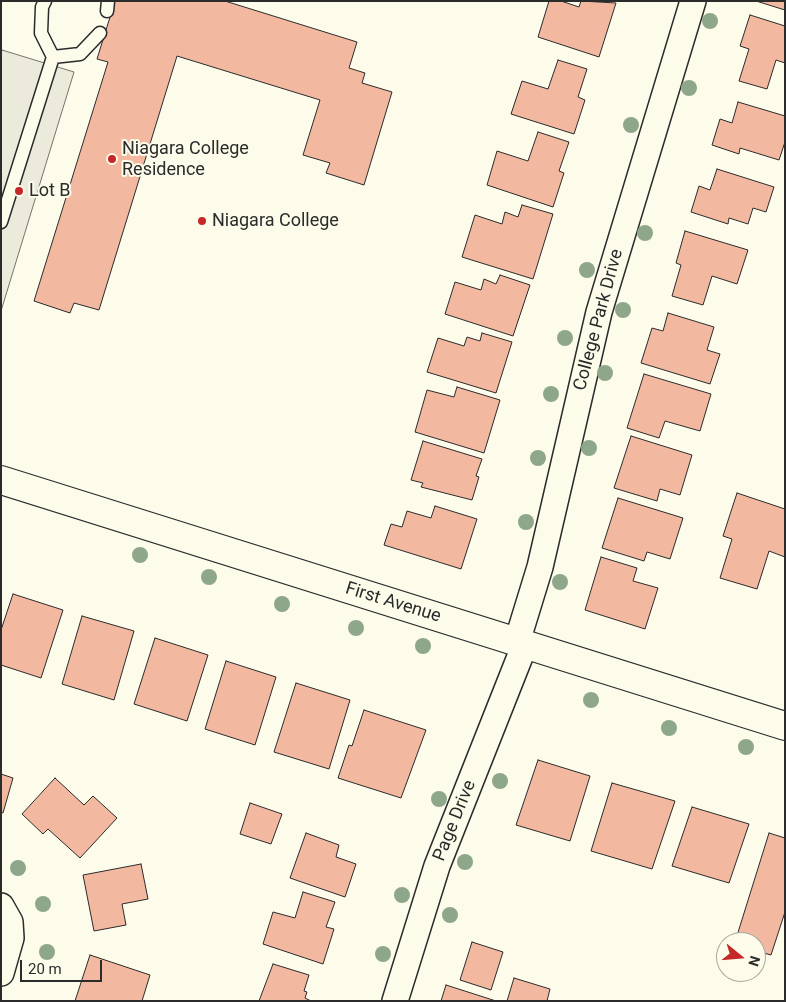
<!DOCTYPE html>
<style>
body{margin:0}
#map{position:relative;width:786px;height:1002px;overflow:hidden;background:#fdfbea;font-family:Roboto,sans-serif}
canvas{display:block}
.frame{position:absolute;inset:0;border:2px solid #2b2b2b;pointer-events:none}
.north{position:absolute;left:716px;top:932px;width:50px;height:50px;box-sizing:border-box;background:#fdfbea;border:1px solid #a9a89e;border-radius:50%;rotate:107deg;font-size:14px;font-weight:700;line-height:20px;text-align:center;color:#2b2b2b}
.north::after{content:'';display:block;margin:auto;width:18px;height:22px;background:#c62828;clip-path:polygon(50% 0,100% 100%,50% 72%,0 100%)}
.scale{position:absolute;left:20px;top:960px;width:82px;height:22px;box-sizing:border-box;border:2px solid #2b2b2b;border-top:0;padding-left:6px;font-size:15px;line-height:18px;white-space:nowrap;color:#2b2b2b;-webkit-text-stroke:4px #fdfbea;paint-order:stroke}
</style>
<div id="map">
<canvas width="786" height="1002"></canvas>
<div class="frame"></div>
<div class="north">N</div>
<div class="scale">20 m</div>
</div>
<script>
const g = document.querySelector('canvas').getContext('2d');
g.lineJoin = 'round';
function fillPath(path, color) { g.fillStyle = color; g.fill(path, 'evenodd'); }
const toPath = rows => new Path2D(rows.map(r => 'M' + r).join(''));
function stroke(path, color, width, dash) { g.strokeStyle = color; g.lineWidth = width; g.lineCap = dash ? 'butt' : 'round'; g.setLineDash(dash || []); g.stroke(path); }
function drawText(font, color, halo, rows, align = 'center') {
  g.font = font + ' Roboto,sans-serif'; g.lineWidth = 4; g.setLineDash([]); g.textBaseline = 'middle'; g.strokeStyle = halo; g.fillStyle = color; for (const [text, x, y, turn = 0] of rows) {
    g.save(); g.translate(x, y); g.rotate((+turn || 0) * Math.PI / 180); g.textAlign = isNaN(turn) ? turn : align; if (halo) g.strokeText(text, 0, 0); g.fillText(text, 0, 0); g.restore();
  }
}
const parking = toPath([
 [2,50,74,72,1,311,1,54,2,50]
]);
const building = toPath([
 [115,1,225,1,357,42,349,68,365,73,362,83,392,92,364,185,326,173,330,163,303,155,320,100,177,56,99,310,74,303,70,313,34,301,108,62,97,59,115,1],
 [549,1,561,1,579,7,581,1,616,3,599,57,538,37,549,1],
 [756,1,785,1,785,10,756,1],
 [750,15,785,26,785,63,776,60,767,89,739,81,749,49,740,46,750,15],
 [558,60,587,69,578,97,585,100,574,134,511,114,522,81,548,89,558,60],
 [738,102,785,116,785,142,779,160,740,148,739,154,712,145,720,119,732,123,738,102],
 [538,132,569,142,559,171,564,173,553,207,487,185,497,151,528,161,538,132],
 [717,169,774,187,766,212,753,208,748,224,729,218,728,224,691,212,699,186,710,190,717,169],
 [522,205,553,214,533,279,462,257,475,215,502,224,505,212,518,217,522,205],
 [685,231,748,250,737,284,712,276,703,305,672,296,681,265,676,263,685,231],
 [500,275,530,285,513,336,445,314,455,282,481,290,484,279,496,284,500,275],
 [668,313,714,327,707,350,720,354,710,384,641,363,652,328,663,331,668,313],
 [482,333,512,342,496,393,427,372,438,338,464,346,467,337,480,341,482,333],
 [644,374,711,394,700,431,665,421,659,438,627,428,644,374],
 [457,387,500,400,484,453,415,432,427,390,454,397,457,387],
 [631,436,692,455,680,495,660,489,657,501,614,488,631,436],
 [423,441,482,459,476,476,479,477,472,500,421,487,423,483,411,480,423,441],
 [737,493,785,509,785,557,769,551,757,589,720,578,732,539,723,536,737,493],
 [618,498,683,518,670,559,647,552,644,561,602,548,618,498],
 [435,506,477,519,461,569,384,545,391,524,402,527,407,511,431,518,435,506],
 [601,557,637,568,633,581,658,588,645,629,585,610,601,557],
 [13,594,63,610,41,678,1,665,1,630,13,594],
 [82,616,134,631,114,700,62,684,82,616],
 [155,638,208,655,187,721,134,704,155,638],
 [226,661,276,677,255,745,205,729,226,661],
 [296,683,350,700,329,769,274,752,296,683],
 [364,710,426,730,401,798,338,778,349,745,352,746,364,710],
 [538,760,590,776,570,841,516,825,538,760],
 [1,774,13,778,3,813,1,812,1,774],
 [55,778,84,805,93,796,117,818,80,858,48,829,43,834,22,814,55,778],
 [612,783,675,801,652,869,591,851,612,783],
 [250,803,282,814,271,844,240,834,250,803],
 [692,807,749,824,729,883,672,866,692,807],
 [306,833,339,845,336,857,356,864,345,897,290,878,306,833],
 [769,833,785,838,785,912,771,955,756,951,756,942,735,942,769,833],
 [141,864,148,899,122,904,126,925,94,931,83,875,141,864],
 [303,892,335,902,326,927,334,929,323,964,263,944,273,912,295,918,303,892],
 [472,942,503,952,491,990,460,980,472,942],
 [90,955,150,975,142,1001,75,1001,90,955],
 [273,964,309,975,304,991,307,992,305,998,311,1001,259,1001,273,964],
 [514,978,550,989,547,1001,507,1001,514,978],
 [446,985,496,1001,441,1001,446,985]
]);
const service = toPath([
 [107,11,108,1],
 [53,57,80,54,100,33],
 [1,222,53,57,41,33,42,7,45,1]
]);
const minor = toPath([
 [517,642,540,567,599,312,693,1],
 [1,906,10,922,11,938,1,973],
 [395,1001,437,866,525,644]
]);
const tertiary = toPath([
 [1,480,785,726]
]);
const trees = [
 [710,21],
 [689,88],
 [631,125],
 [645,233],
 [587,270],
 [623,310],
 [565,338],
 [605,373],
 [551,394],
 [589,448],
 [538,458],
 [526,522],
 [140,555],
 [209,577],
 [560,582],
 [282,604],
 [356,628],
 [423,646],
 [591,700],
 [669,728],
 [746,747],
 [500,781],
 [439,799],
 [465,862],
 [18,868],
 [402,895],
 [43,904],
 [450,915],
 [47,952],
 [383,954]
];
const markers = [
 [112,159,5,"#c62828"],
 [19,191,5,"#c62828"],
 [202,221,5,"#c62828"]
];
const poiNames = [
 ["Niagara College",122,149],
 ["Residence",122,170],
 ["Lot B",29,191],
 ["Niagara College",212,221]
];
const streetNames = [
 ["College Park Drive",599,320,-75],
 ["First Avenue",393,603,17],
 ["Page Drive",455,821,-68]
];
fillPath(parking, '#eceadb');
stroke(parking, '#74746e', 1);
fillPath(building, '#f2b8a0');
stroke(building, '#2b2b2b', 1);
stroke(service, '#2b2b2b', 15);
stroke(minor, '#2b2b2b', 28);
stroke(tertiary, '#2b2b2b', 30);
stroke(service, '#fdfbea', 12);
stroke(minor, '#fdfbea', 25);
stroke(tertiary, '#fdfbea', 28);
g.fillStyle = '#8ea78a';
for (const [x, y] of trees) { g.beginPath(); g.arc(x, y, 8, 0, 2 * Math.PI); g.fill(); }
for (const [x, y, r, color] of markers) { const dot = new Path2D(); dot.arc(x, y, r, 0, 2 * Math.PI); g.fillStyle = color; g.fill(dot); stroke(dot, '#fdfbea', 2); }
drawText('18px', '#2b2b2b', '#fdfbea', poiNames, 'left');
drawText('18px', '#2b2b2b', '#fdfbea', streetNames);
</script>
